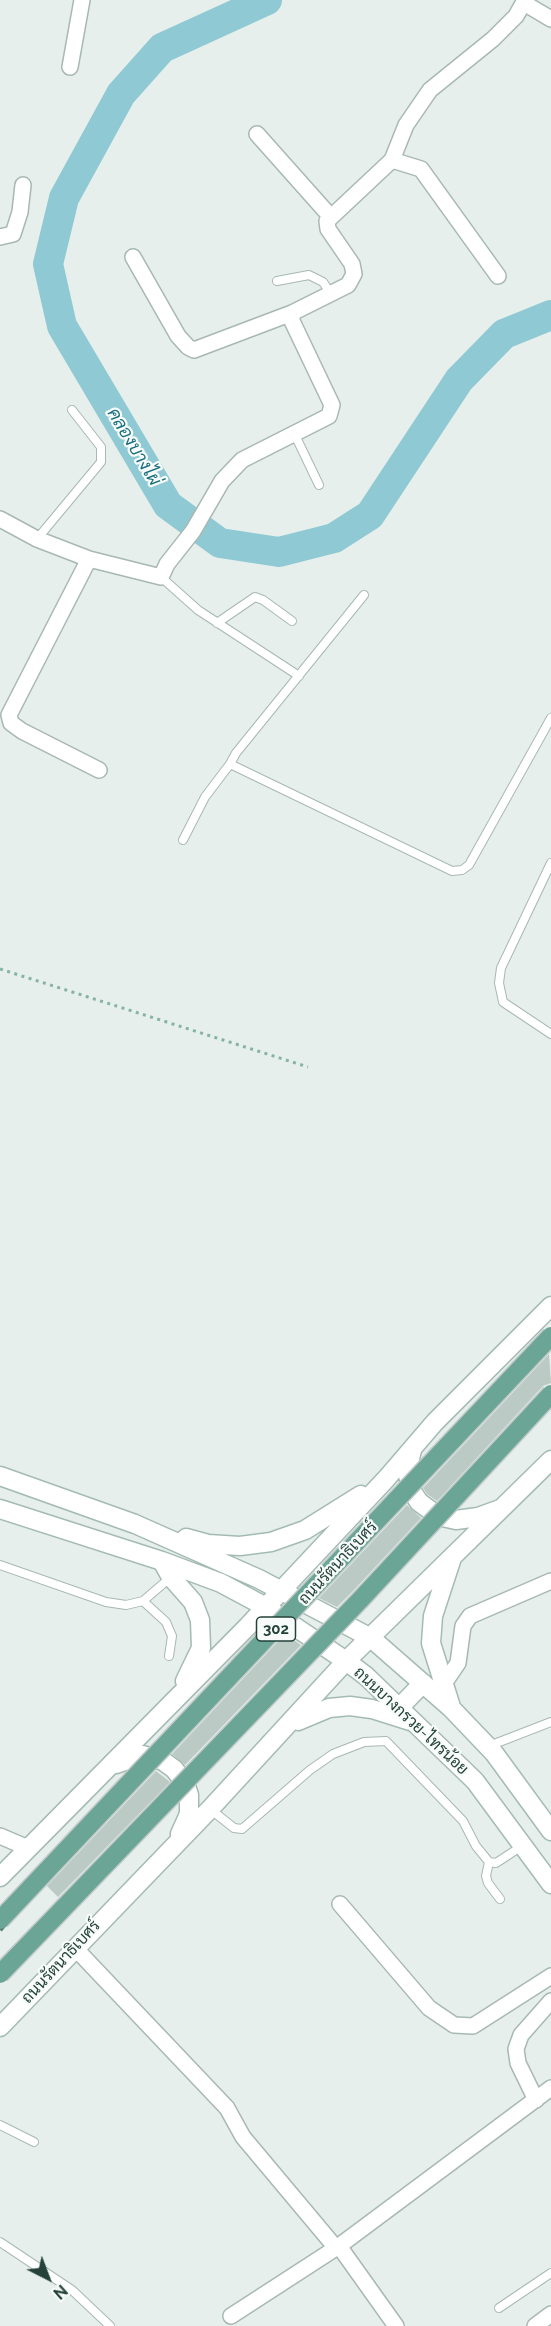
<!DOCTYPE html>
<meta charset="utf-8">
<style>
body{margin:0}
#map{position:relative;width:551px;height:2326px;overflow:hidden;background:#e6efeb;font-family:Raleway,sans-serif}
canvas{display:block}
.north{position:absolute;left:18px;top:2248px;width:60px;height:60px;-webkit-text-stroke:4px #f7fbf9;paint-order:stroke;rotate:138deg;font-size:16px;font-weight:700;line-height:24px;text-align:center;color:#24423a}
.north::after{content:'';display:block;margin:auto;width:21px;height:27px;background:#24423a;clip-path:polygon(50% 0,100% 100%,50% 72%,0 100%)}
</style>
<div id="map">
<canvas width="551" height="2326"></canvas>
<div class="north">N</div>
</div>
<script>
const g = document.querySelector('canvas').getContext('2d');
g.lineJoin = 'round';
const toPath = rows => new Path2D(rows.map(r => 'M' + r).join(''));
function stroke(path, color, width, dash) { g.strokeStyle = color; g.lineWidth = width; g.lineCap = dash ? 'butt' : 'round'; g.setLineDash(dash || []); g.stroke(path); }
function fillPath(path, color) { g.fillStyle = color; g.fill(path, 'evenodd'); }
function drawText(font, color, halo, rows, align = 'center') {
  g.font = font + ' Raleway,Sarabun,sans-serif'; g.lineWidth = 4.5; g.setLineDash([]); g.textBaseline = 'middle'; g.strokeStyle = halo; g.fillStyle = color; for (const [text, x, y, turn = 0] of rows) {
    g.save(); g.translate(x, y); g.rotate((+turn || 0) * Math.PI / 180); g.textAlign = isNaN(turn) ? turn : align; if (halo) g.strokeText(text, 0, 0); g.fillText(text, 0, 0); g.restore();
  }
}
const river = toPath([
 [267,0,162,48,121,94,64,198,48,264,62,326,168,505,220,543,279,552,334,538,370,515,459,380,504,334,551,315]
]);
const building = toPath([
 [549,1354,551,1383,543,1386,437,1501,427,1494,423,1488],
 [407,1505,421,1518,353,1591,337,1607,319,1598],
 [285,1634,301,1645,185,1765,172,1754],
 [156,1771,170,1782,58,1897,47,1886]
]);
const path = toPath([
 [0,969,308,1067]
]);
const service = toPath([
 [277,281,309,275,323,282,331,294],
 [295,435,319,485],
 [37,539,101,462,101,447,72,410],
 [161,577,198,610,299,676],
 [364,595,236,753,230,764,452,871,462,870,469,865,551,718],
 [217,623,255,597,263,600,292,621],
 [183,840,205,797,230,764],
 [551,863,501,968,499,983,503,1002,551,1034],
 [0,1565,106,1602,126,1605,143,1601,171,1577],
 [143,1601,166,1622,172,1636,169,1656],
 [489,1746,551,1722],
 [210,1809,234,1828,242,1829,310,1770,333,1754,364,1742,386,1741,463,1821,476,1846,489,1862,496,1863,522,1846],
 [489,1862,486,1876,488,1883,500,1899],
 [0,2125,34,2142],
 [0,2242,72,2290,110,2326],
 [499,2308,551,2273]
]);
const minor = toPath([
 [524,3,551,19],
 [70,67,82,0],
 [257,134,330,216],
 [392,160,421,169,498,276],
 [0,237,13,234,20,212,23,185],
 [133,257,178,336,188,347,194,350,292,313],
 [0,519,37,539,89,559,161,577,167,564,193,531,222,481,242,460,329,416,332,405,292,321,292,313,348,285,354,274,352,264,328,229,327,221,392,160,406,125,430,90,493,39,516,16,525,0],
 [89,559,9,715,11,723,22,731,99,770],
 [443,1685,458,1663,463,1626,470,1616,551,1581],
 [0,1836,28,1848],
 [340,1904,429,2008,454,2025,473,2026,551,1976],
 [75,1948,227,2108,243,2137,336,2248],
 [536,2100,518,2063,516,2049,521,2035,551,2001],
 [339,2246,396,2326],
 [231,2316,339,2246,551,2088],
 [535,2326,551,2314]
]);
const secondary = toPath([
 [412,1450,407,1472,413,1493,419,1502,438,1516,456,1520,478,1517,500,1509],
 [0,1476,135,1524,259,1579,371,1638,451,1708,494,1753,551,1831],
 [0,1509,162,1561,221,1583,264,1606,346,1661,366,1676,475,1781,551,1884],
 [186,1538,208,1544,240,1546,271,1542,305,1530,361,1495],
 [162,1561,171,1577,193,1602,200,1620,201,1648,185,1681],
 [451,1707,431,1643,433,1616,451,1561],
 [399,1708,423,1683],
 [298,1721,329,1708,350,1706,372,1709,410,1721],
 [116,1764,143,1755,163,1761,174,1769,185,1783,189,1795,189,1814,180,1834],
 [0,1877,248,1626,386,1479,435,1422,551,1306],
 [0,2027,210,1809,346,1661,551,1460]
]);
const rail = toPath([
 [0,1930,52,1870,551,1345],
 [0,1964,75,1891,551,1391]
]);
const primaryBridge = toPath([
 [0,1920,551,1336],
 [0,1974,361,1599,551,1394]
]);
const shields = [
 [276,1629,39]
];
const shieldNames = [
 ["302",276,1629]
];
const streetNames = [
 ["ถนนรัตนาธิเบศร์",338,1563,-47],
 ["ถนนบางกรวย-ไทรน้อย",411,1721,43],
 ["ถนนรัตนาธิเบศร์",61,1962,-47]
];
const waterNames = [
 ["คลองบางไผ่",134,447,59]
];
stroke(river, '#8ec9d4', 30);
fillPath(building, '#bbcac4');
stroke(service, '#a8b8b2', 10);
stroke(minor, '#a8b8b2', 18);
stroke(secondary, '#a4bbb3', 21);
stroke(path, '#86b3a5', 3, [3, 4.5]);
stroke(service, '#fff', 8);
stroke(minor, '#fff', 15);
stroke(secondary, '#fff', 18);
stroke(rail, '#5f7d75', 4.5, [12, 6]);
stroke(primaryBridge, '#c2cac8', 21, []);
stroke(primaryBridge, '#6aa596', 18);
for (const [x, y, w] of shields) { const box = new Path2D(); box.roundRect(x - w / 2, y - 12, w, 24, 4.5); g.fillStyle = '#f7fbf9'; g.fill(box); stroke(box, '#24423a', 1.5); }
drawText('bold 15px', '#24423a', null, shieldNames);
drawText('16px', '#24423a', '#f7fbf9', streetNames);
drawText('italic 18px', '#1c6f80', '#f7fbf9', waterNames);
</script>
